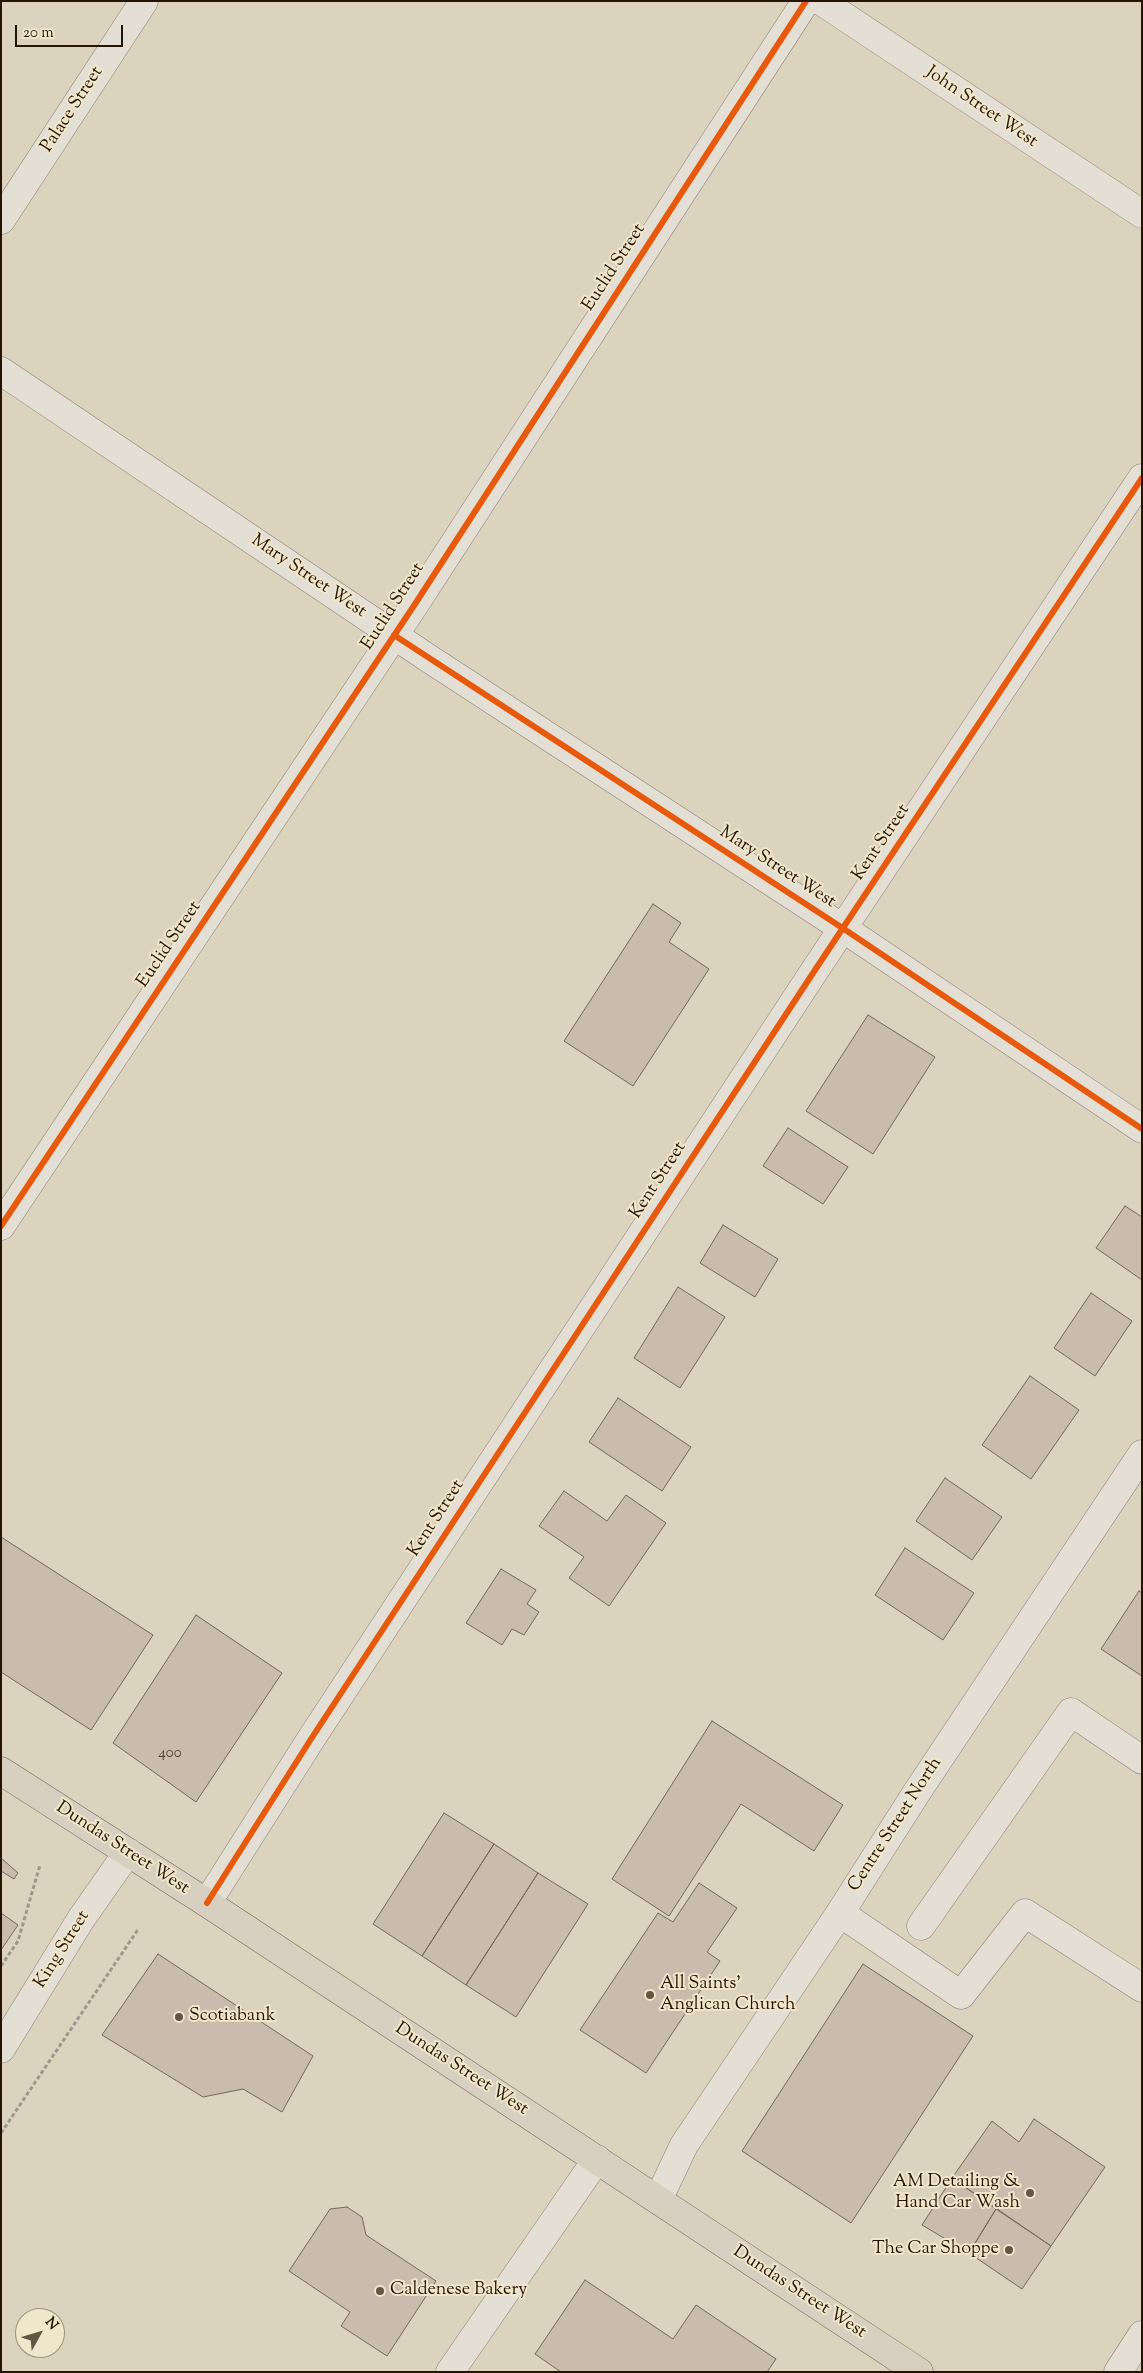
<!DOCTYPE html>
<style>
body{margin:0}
#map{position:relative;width:1143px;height:2373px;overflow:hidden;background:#dbd3bd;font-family:"Sorts Mill Goudy",serif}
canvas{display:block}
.frame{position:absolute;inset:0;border:2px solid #241400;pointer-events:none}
.north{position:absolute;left:15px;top:2308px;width:50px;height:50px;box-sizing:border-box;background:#f0e6cc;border:1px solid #9e927a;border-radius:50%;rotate:51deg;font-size:14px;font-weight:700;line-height:20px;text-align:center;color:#241400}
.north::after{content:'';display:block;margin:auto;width:18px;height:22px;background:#645742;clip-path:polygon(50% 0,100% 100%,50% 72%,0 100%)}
.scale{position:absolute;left:15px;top:25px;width:108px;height:22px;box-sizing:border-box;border:2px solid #241400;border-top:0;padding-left:6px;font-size:15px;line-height:18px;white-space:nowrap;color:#241400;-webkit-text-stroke:4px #f0e6cc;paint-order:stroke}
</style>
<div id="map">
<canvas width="1143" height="2373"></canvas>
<div class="frame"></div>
<div class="north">N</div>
<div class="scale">20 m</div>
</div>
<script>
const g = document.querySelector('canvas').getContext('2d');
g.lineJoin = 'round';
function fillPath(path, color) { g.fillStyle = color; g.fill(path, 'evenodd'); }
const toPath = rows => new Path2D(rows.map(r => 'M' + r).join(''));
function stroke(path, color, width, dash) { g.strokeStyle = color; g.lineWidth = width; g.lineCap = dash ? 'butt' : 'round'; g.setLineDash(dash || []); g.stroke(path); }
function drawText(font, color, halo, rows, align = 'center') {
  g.font = font + ' "Sorts Mill Goudy",serif'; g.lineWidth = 4; g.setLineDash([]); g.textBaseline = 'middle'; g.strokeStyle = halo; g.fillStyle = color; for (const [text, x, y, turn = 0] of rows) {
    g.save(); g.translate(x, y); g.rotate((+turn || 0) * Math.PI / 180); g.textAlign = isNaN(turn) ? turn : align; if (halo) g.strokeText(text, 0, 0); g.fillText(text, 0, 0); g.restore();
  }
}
const building = toPath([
 [653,904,681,923,669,942,709,969,633,1086,564,1041,653,904],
 [868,1015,935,1057,873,1154,806,1111,868,1015],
 [788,1128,848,1167,823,1204,763,1166,788,1128],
 [1125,1206,1142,1217,1142,1280,1096,1248,1125,1206],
 [723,1225,778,1259,755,1297,700,1263,723,1225],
 [678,1287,725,1317,680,1388,634,1358,678,1287],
 [1091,1293,1132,1321,1095,1376,1054,1348,1091,1293],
 [1030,1376,1079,1410,1031,1479,982,1445,1030,1376],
 [618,1398,691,1447,662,1491,589,1442,618,1398],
 [945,1478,1002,1517,972,1560,916,1521,945,1478],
 [564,1491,607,1521,626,1495,666,1523,609,1606,569,1578,584,1557,539,1526,564,1491],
 [1,1537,153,1635,91,1730,1,1672,1,1537],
 [905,1548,974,1593,943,1640,875,1595,905,1548],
 [501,1569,536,1590,527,1604,539,1612,524,1635,512,1629,502,1645,466,1623,501,1569],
 [1139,1591,1142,1593,1142,1676,1101,1649,1139,1591],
 [196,1615,282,1673,196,1802,113,1743,196,1615],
 [712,1721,843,1805,814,1851,741,1804,669,1916,612,1879,712,1721],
 [444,1813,494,1844,422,1956,373,1924,444,1813],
 [494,1844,538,1873,466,1985,422,1956,494,1844],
 [1,1858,18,1873,14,1879,1,1871,1,1858],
 [538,1873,588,1904,516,2017,466,1985,538,1873],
 [699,1883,737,1908,707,1952,720,1961,646,2073,580,2030,658,1913,673,1922,699,1883],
 [1,1913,18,1925,1,1950,1,1913],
 [158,1954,313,2056,282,2112,243,2089,203,2097,102,2035,158,1954],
 [863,1964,973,2036,851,2223,742,2151,863,1964],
 [1034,2119,1105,2167,1051,2246,952,2178,992,2121,1019,2142,1034,2119],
 [952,2178,996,2209,969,2253,922,2225,952,2178],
 [347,2207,362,2217,366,2235,436,2281,387,2356,341,2326,350,2312,289,2271,330,2209,347,2207],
 [996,2209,1051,2246,1022,2289,969,2253,996,2209],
 [585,2280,673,2339,696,2305,776,2359,767,2372,561,2372,535,2354,585,2280]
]);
const path = toPath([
 [1,1966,18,1941,40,1865],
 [1,2133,139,1928]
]);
const minor = toPath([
 [821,1,1142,214],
 [1,220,144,1],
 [1,371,428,658,844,929,1142,1129],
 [1,1226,415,604,806,1],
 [207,1903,311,1739,813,973,1142,478],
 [840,1913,961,1995,1025,1913,1142,1988],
 [921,1926,1071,1712,1142,1760],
 [1,2049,81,1919,128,1852],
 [658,2200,684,2145,840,1913,917,1792,1142,1454],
 [450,2372,597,2159],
 [1118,2372,1142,2335]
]);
const major = toPath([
 [1,1771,207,1903,919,2372]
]);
const cycleway = toPath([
 [394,635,844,929,1142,1129],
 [1,1226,415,604,806,1],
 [207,1903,311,1739,813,973,1142,478]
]);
const markers = [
 [650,1995,5,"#645742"],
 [179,2017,5,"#645742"],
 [1030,2193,5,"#645742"],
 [1009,2250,5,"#645742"],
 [380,2291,5,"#645742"]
];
const numberNames = [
 ["400",170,1754]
];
const streetNames = [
 ["John Street West",981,108,34],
 ["Palace Street",73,110,-57],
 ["Euclid Street",615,268,-57],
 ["Mary Street West",308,577,34],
 ["Euclid Street",394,607,-57],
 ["Kent Street",882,843,-56],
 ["Mary Street West",777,868,33],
 ["Euclid Street",170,945,-56],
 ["Kent Street",659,1181,-57],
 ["Kent Street",437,1519,-57],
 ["Centre Street North",896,1825,-57],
 ["Dundas Street West",122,1849,33],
 ["King Street",63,1950,-58],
 ["Dundas Street West",461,2070,33],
 ["Dundas Street West",799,2293,33]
];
const poiNames = [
 ["All Saints'",660,1985],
 ["Anglican Church",660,2006],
 ["Scotiabank",189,2017],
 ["AM Detailing &",1020,2183,"right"],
 ["Hand Car Wash",1020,2204,"right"],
 ["The Car Shoppe",999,2250,"right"],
 ["Caldenese Bakery",390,2291]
];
fillPath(building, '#c9bcac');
stroke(building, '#70695c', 1);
stroke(minor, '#8a8374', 29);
stroke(major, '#70695c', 29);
stroke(path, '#9d988e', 3, [4, 2.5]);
stroke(minor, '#e3dfd4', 28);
stroke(major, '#d7cfbf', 28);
stroke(cycleway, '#e8590c', 6);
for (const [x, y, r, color] of markers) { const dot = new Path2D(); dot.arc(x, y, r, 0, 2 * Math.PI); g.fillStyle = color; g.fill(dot); stroke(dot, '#f0e6cc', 2); }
drawText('15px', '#4d3e2b', null, numberNames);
drawText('18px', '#241400', '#f0e6cc', streetNames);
drawText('18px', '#241400', '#f0e6cc', poiNames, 'left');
</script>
